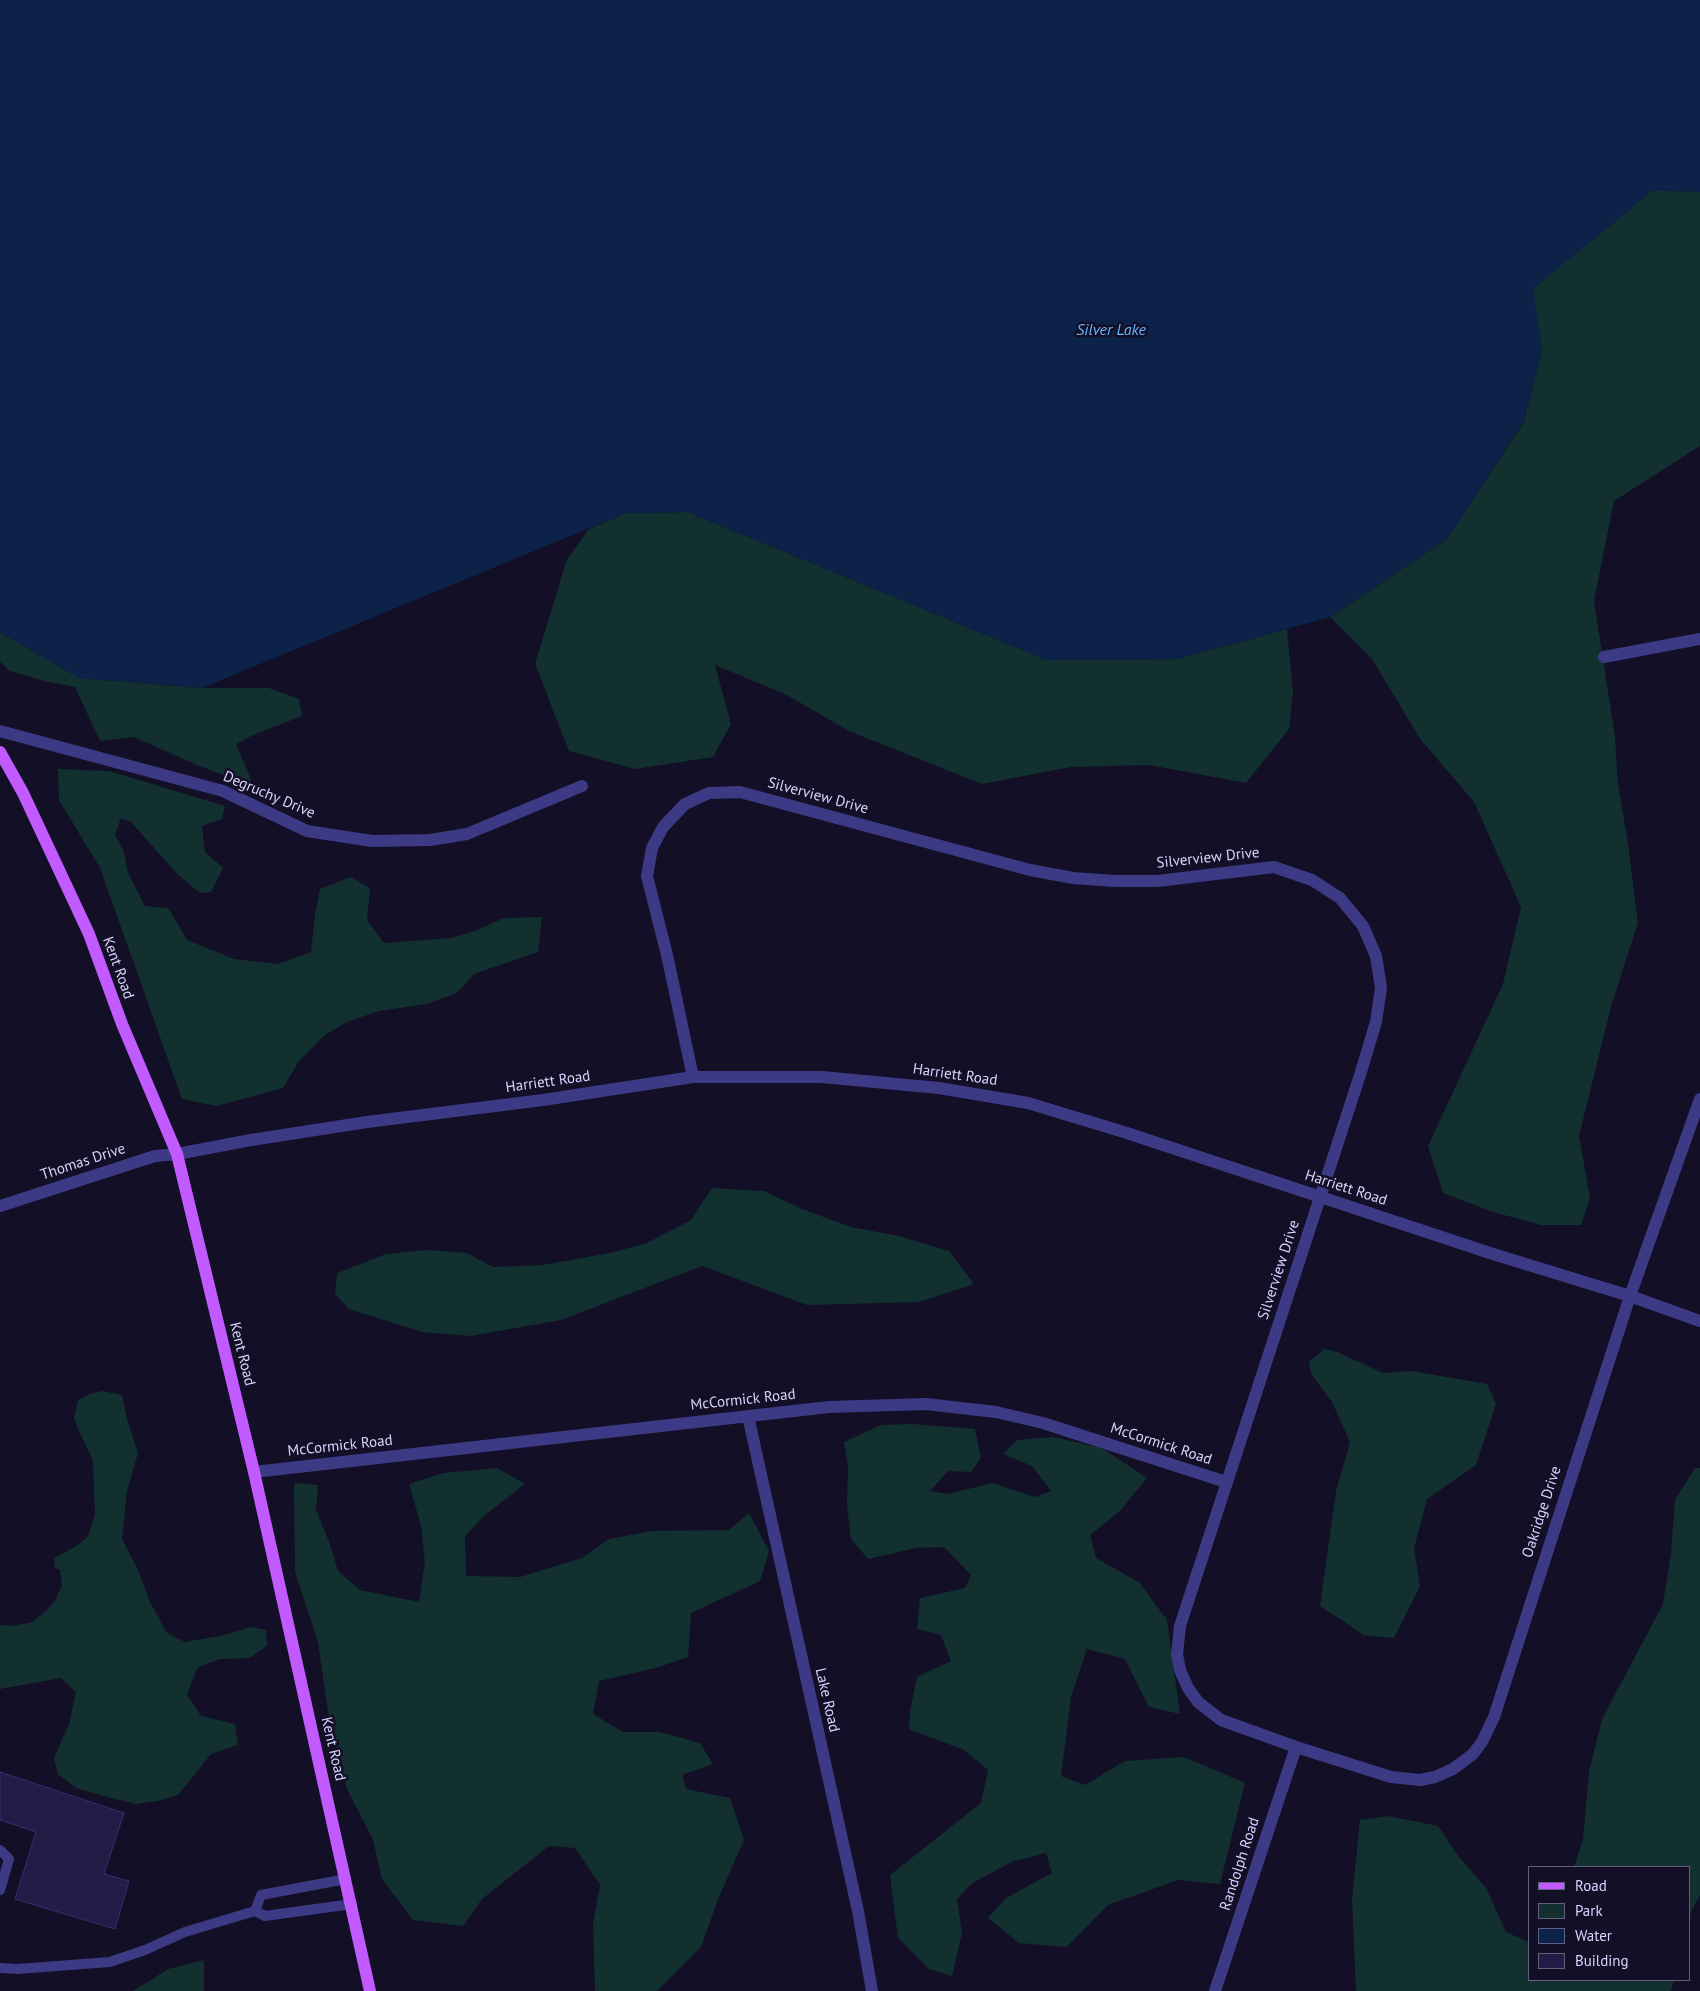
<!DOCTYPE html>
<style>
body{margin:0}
#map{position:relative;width:1700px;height:1991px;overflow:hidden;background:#130f26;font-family:"PT Sans",sans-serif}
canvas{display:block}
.legend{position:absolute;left:1528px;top:1866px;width:162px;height:115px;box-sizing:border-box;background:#130f26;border:1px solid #625e7d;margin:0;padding:6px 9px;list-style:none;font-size:15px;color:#d9d4ff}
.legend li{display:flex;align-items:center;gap:10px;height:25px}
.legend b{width:25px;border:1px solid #625e7d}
</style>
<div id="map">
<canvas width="1700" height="1991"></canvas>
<ul class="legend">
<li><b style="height:6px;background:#c25bff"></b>Road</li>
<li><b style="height:14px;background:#12302f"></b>Park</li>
<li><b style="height:14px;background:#0c2248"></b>Water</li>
<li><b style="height:14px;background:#241b47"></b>Building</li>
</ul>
</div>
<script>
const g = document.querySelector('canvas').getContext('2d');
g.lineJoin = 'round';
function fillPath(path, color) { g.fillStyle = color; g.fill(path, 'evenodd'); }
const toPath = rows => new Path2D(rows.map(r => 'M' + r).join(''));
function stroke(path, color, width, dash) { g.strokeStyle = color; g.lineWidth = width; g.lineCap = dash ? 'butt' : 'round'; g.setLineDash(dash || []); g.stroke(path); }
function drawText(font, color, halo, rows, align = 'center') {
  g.font = font + ' "PT Sans",sans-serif'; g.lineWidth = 5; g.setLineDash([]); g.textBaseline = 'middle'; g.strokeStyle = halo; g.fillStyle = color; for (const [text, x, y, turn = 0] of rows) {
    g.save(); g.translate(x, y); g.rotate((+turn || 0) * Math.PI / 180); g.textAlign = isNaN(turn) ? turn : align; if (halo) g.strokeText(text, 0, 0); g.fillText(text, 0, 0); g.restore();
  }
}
const green = toPath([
 [1653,190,1700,192,1700,446,1614,501,1594,601,1615,737,1618,784,1628,844,1638,923,1612,1003,1579,1136,1590,1198,1581,1225,1541,1225,1493,1212,1443,1193,1428,1146,1503,984,1521,907,1474,802,1421,740,1372,659,1330,617,1448,538,1524,421,1542,351,1532,289],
 [688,512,1047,660,1177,659,1287,629,1293,693,1289,729,1246,783,1149,765,1071,767,982,784,849,731,785,694,715,665,731,724,713,757,635,769,569,751,535,664,567,559,589,529,626,513],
 [0,632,79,678,202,688,269,688,299,699,302,716,251,736,236,744,251,779,252,786,197,765,134,737,100,741,75,687,44,681,10,671,0,662],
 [58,769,109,771,225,806,222,819,202,826,205,852,223,868,211,892,200,893,177,874,131,822,121,818,115,835,124,852,128,873,145,906,168,908,187,940,234,959,278,964,311,952,315,915,320,889,351,877,370,888,367,920,384,943,450,938,475,931,504,918,542,917,538,952,474,974,457,993,427,1004,379,1011,347,1022,325,1035,299,1061,283,1088,217,1106,182,1099,100,868,59,800],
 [712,1188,764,1191,802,1209,851,1227,899,1236,949,1251,974,1284,919,1302,807,1305,702,1266,561,1320,471,1336,422,1332,349,1309,335,1294,337,1273,386,1254,427,1250,467,1253,493,1267,542,1265,610,1253,647,1243,691,1220],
 [1325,1349,1337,1352,1383,1373,1412,1371,1487,1384,1496,1404,1476,1465,1427,1499,1414,1548,1420,1586,1394,1638,1364,1635,1320,1606,1336,1491,1350,1442,1332,1402,1311,1374,1309,1361],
 [102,1391,122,1395,127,1419,138,1453,127,1491,122,1539,138,1570,150,1602,167,1633,185,1642,224,1635,251,1627,266,1630,267,1646,249,1658,220,1659,197,1668,187,1695,201,1716,235,1724,238,1745,211,1754,178,1795,158,1801,136,1804,107,1797,76,1788,58,1774,54,1758,69,1724,76,1692,61,1678,0,1689,0,1625,14,1626,32,1622,46,1611,55,1601,62,1585,60,1570,55,1568,54,1558,78,1545,88,1536,95,1515,93,1460,79,1431,74,1418,78,1400,89,1394],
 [913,1424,975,1429,981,1458,971,1472,948,1471,930,1491,948,1494,992,1483,1035,1497,1051,1491,1032,1466,1003,1454,1017,1440,1053,1437,1102,1448,1147,1478,1120,1511,1090,1535,1096,1558,1140,1583,1167,1620,1180,1714,1149,1707,1125,1659,1087,1649,1071,1697,1061,1776,1085,1785,1125,1761,1184,1757,1245,1783,1220,1884,1178,1880,1108,1905,1067,1947,1019,1943,988,1918,1006,1898,1052,1873,1046,1853,1014,1861,972,1883,957,1899,962,1933,952,1976,929,1969,898,1938,890,1875,981,1803,988,1770,964,1750,909,1729,910,1711,917,1677,951,1661,941,1635,917,1629,920,1598,965,1588,971,1575,944,1547,916,1548,868,1559,851,1539,847,1504,848,1467,844,1442,881,1425],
 [497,1468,525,1484,484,1516,465,1536,466,1576,520,1577,582,1558,609,1539,652,1531,729,1530,749,1513,769,1551,760,1581,691,1613,688,1657,656,1668,599,1681,593,1714,623,1732,659,1732,700,1743,713,1764,682,1775,686,1789,730,1798,744,1840,719,1897,701,1947,657,1991,595,1991,593,1924,600,1885,575,1848,549,1846,482,1899,463,1926,413,1920,382,1879,373,1840,347,1789,330,1725,318,1642,295,1572,294,1483,318,1485,316,1510,330,1544,338,1571,360,1590,419,1602,425,1562,421,1526,409,1484,443,1473],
 [1695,1468,1700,1468,1700,1895,1691,1912,1689,1922,1689,1867,1574,1867,1583,1839,1589,1771,1602,1719,1663,1604,1671,1554,1675,1500],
 [1389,1816,1438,1826,1459,1857,1486,1888,1506,1932,1529,1942,1529,1980,1674,1980,1671,1991,1356,1991,1352,1899,1360,1820],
 [204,1960,204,1991,133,1991,168,1969]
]);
const water = toPath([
 [0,0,1700,0,1700,192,1653,190,1533,289,1542,351,1524,420,1448,538,1330,617,1177,659,1047,660,688,512,626,513,202,688,79,678,0,632]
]);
const building = toPath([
 [0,1772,124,1813,104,1874,129,1881,115,1929,15,1899,36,1832,0,1820,0,1772]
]);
const lane = toPath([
 [0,1850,9,1859,0,1890],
 [346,1879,261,1895,255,1911,265,1916,352,1904],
 [0,1968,17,1969,110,1962,145,1950,185,1932,255,1911]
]);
const street = toPath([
 [1604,657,1700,639],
 [0,731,223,791,307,831,372,841,430,840,467,834,582,786],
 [693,1077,667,955,647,876,652,848,663,827,685,804,709,793,740,792,1030,870,1073,878,1115,881,1158,881,1274,867,1312,880,1340,898,1363,926,1376,956,1381,988,1376,1022,1360,1075,1180,1626,1177,1654,1180,1670,1188,1688,1198,1702,1221,1720,1296,1747,1391,1777,1420,1780,1435,1777,1453,1769,1473,1754,1482,1742,1494,1717,1630,1296,1700,1099],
 [0,1206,155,1156,177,1154,251,1140,367,1122,543,1100,693,1077,822,1077,939,1088,1028,1103,1127,1133,1493,1254,1630,1296,1700,1321],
 [748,1416,858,1911,872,1991],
 [254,1472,829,1407,926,1404,996,1412,1043,1423,1226,1482],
 [1215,1991,1296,1747]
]);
const primary = toPath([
 [0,752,23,793,89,934,122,1024,177,1154,254,1472,370,1991]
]);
const streetNames = [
 ["Degruchy Drive",269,795,23],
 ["Silverview Drive",818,796,15],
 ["Silverview Drive",1208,858,-6],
 ["Kent Road",118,968,70],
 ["Harriett Road",955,1075,8],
 ["Harriett Road",548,1082,-8],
 ["Thomas Drive",83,1162,-18],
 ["Harriett Road",1346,1188,18],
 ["Silverview Drive",1279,1270,-72],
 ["Kent Road",242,1354,76],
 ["McCormick Road",743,1400,-6],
 ["McCormick Road",1161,1444,18],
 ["McCormick Road",340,1446,-6],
 ["Oakridge Drive",1542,1512,-72],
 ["Lake Road",827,1700,77],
 ["Kent Road",333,1749,77],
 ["Randolph Road",1240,1864,-72]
];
const waterNames = [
 ["Silver Lake",1111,330]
];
fillPath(green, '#12302f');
fillPath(water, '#0c2248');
fillPath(building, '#241b47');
stroke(building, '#3b2d73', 1);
stroke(lane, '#3d3a85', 10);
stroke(street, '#3d3a85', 12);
stroke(primary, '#c25bff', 12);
drawText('15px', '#d9d4ff', '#130f26', streetNames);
drawText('italic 16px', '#62b6ff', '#130f26', waterNames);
</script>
